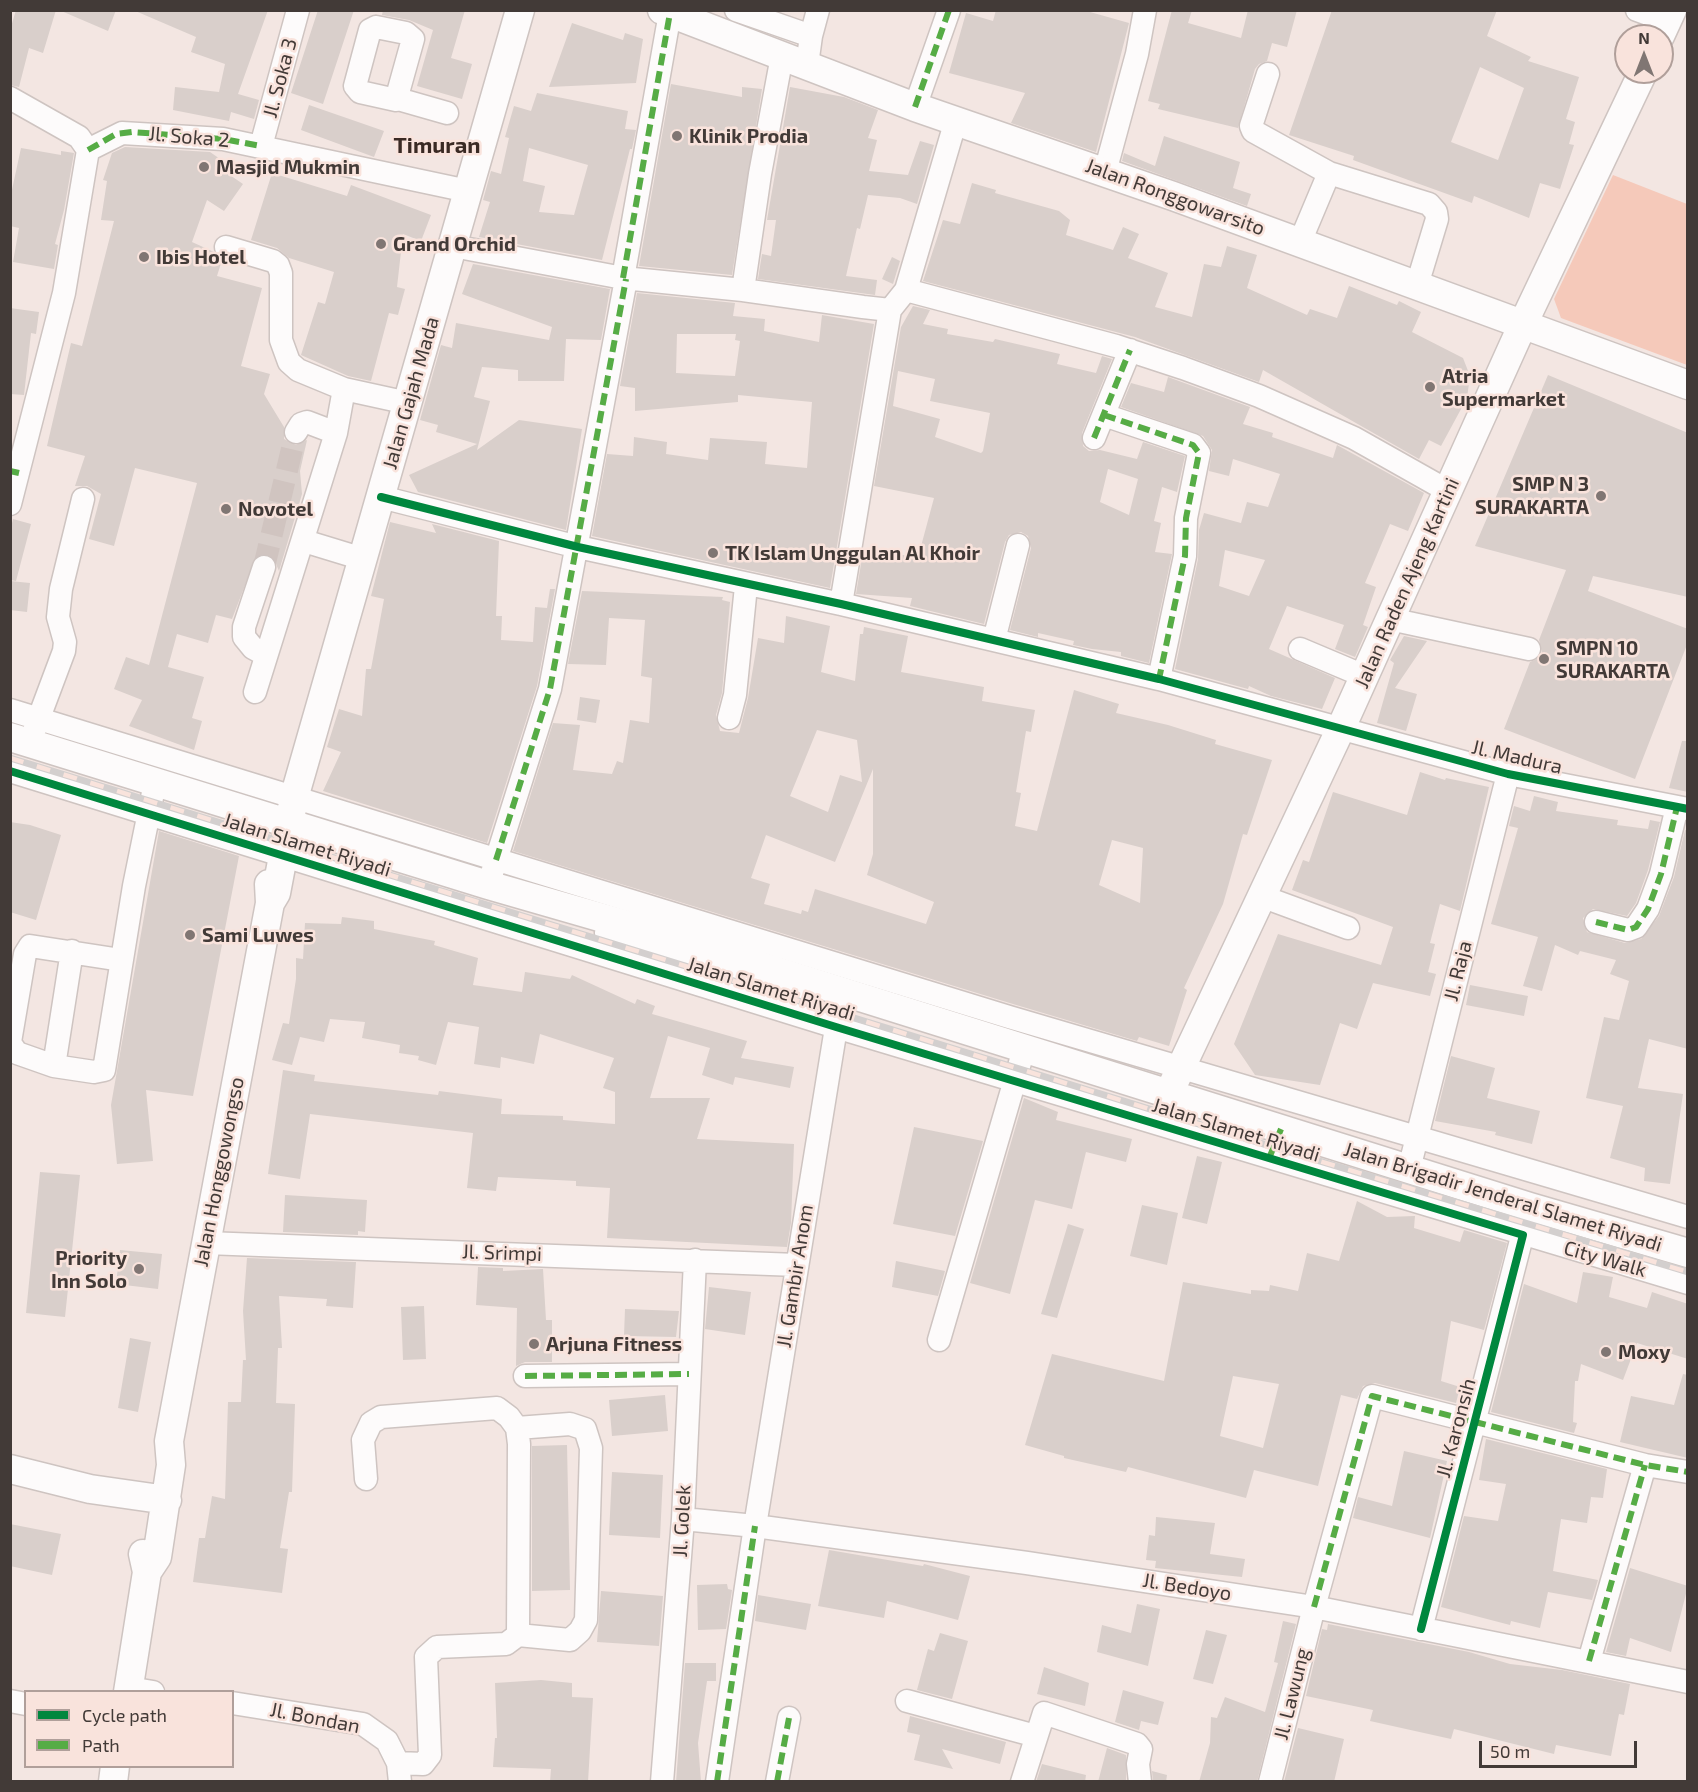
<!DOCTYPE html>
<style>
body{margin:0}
#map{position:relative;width:1698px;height:1792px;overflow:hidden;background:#f3e6e2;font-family:"Exo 2",sans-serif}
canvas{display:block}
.frame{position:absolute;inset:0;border:12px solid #423a37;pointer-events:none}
.legend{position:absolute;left:24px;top:1690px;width:210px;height:78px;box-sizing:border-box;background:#f9e3dc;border:2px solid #b09f9a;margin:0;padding:8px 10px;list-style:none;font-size:18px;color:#423a37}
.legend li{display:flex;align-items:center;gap:12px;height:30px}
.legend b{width:30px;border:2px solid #b09f9a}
.north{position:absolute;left:1614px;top:24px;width:60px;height:60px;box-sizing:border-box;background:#f9e3dc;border:2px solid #b09f9a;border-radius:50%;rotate:0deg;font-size:16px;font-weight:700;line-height:24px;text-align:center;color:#423a37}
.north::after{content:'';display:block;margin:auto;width:21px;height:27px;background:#807673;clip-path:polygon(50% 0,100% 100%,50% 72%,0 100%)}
.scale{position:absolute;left:1479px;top:1741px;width:158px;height:27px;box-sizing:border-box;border:3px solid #423a37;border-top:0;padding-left:8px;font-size:18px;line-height:21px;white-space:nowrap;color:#423a37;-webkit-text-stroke:4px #f9e3dc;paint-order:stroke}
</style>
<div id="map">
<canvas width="1698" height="1792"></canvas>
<div class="frame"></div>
<ul class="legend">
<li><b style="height:8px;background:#00873e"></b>Cycle path</li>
<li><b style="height:8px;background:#56ac45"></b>Path</li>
</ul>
<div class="north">N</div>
<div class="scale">50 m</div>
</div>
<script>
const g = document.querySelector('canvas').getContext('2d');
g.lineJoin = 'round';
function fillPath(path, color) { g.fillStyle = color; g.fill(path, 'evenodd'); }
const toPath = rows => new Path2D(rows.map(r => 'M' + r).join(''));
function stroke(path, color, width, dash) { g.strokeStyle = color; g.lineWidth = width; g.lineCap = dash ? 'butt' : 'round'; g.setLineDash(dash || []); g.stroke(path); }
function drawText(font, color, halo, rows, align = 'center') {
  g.font = font + ' "Exo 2",sans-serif'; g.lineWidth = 5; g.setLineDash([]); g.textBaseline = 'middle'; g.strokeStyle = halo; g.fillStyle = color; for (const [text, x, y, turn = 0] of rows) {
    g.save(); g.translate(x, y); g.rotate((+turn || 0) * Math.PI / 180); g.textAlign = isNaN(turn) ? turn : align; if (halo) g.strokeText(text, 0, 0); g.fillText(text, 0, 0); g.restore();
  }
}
const green = toPath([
 [1613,175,1687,204,1687,365,1561,318,1554,299]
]);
const building = toPath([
 [16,10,56,10,43,53,29,48,19,87,10,85,10,30],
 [59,10,116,10,108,31],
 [133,10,268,10,238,94,259,100,254,119,231,112,229,121,173,110,175,87,219,92,225,64,191,52,196,37],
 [318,10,354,10,323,104,291,93],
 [383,10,465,10,451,58,472,64,462,99,417,86,433,30,409,20,382,15],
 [996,10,1083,10,1129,23,1096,152,1011,123,1025,93,949,73,966,13,993,21],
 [1172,10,1192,10,1188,23,1241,38,1248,10,1297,10,1287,47,1272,43,1267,61,1259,64,1255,69,1238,128,1158,109,1160,104,1148,101],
 [1332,10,1497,10,1487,36,1531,57,1528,61,1579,77,1566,119,1575,122,1569,144,1574,145,1560,189,1540,183,1529,218,1474,196,1472,203,1353,160,1354,156,1289,135],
 [1480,67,1524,88,1498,160,1451,142],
 [572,23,623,40,625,33,643,39,636,83,549,87],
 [671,84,742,97,742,87,762,89,732,275,639,266],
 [790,87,844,97,878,110,868,138,877,140,869,171,908,175,920,141,934,145,917,204,900,198,868,195,860,229,857,228,846,276,877,280,875,295,758,279,762,254,771,256,776,220,767,220],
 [537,93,628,111,625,129,636,130,632,149,630,149,602,260,479,237,490,202,483,200,491,171,501,174,509,138,505,137,514,106,531,111],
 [529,148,588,165,574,215,539,212,545,186,523,181],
 [309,105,384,131,374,157,301,130],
 [1164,136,1240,162,1233,188,1251,194,1247,206,1122,161,1124,153,1155,166],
 [125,147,210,152,223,161,218,167,243,184,224,211,207,200,192,242,214,252,222,260,217,276,262,288,241,366,270,374,264,394,284,427,284,439,296,445,307,440,300,471,302,494,279,571,274,559,269,554,256,557,232,619,216,615,208,643,177,634,168,667,204,677,192,718,202,721,194,750,129,726,142,700,114,689,126,657,149,665,197,483,135,468,114,546,89,539,101,494,87,486,75,486,85,456,47,446,71,343,82,346,114,221,101,220,107,181,103,180,112,153],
 [21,148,61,155,61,151,74,153,64,210,55,244,58,245,54,269,13,262,19,228,10,226,10,199],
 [272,173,347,196,351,185,431,215,421,241,403,234,397,287,405,289,398,315,389,313,371,381,348,376,301,355,318,302,325,304,334,272,289,258,277,248,251,240],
 [972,183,996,190,995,193,1059,211,1070,220,1066,235,1113,250,1123,227,1139,234,1128,258,1168,273,1155,307,1192,317,1204,264,1221,267,1227,246,1257,255,1247,288,1307,315,1310,309,1337,318,1349,286,1397,305,1399,301,1421,312,1412,332,1463,358,1470,376,1467,398,1441,446,1429,440,1419,459,1263,370,1259,382,1135,337,923,281,943,220,960,224],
 [892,257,900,261,893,284,882,279],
 [473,264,610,289,601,340,566,339,564,381,518,381,518,370,482,367,474,397,490,401,477,450,519,420,582,429,566,530,418,492,409,475,477,444,436,432,438,425,420,420,441,345,452,348,456,323,549,340,552,327,462,294],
 [637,293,735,303,733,316,765,319,764,331,819,342,822,315,874,324,830,588,592,536,607,454,633,456,634,437,667,442,666,454,708,460,710,438,767,442,765,464,807,468,812,402,738,395,738,402,635,411,635,388,620,386],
 [677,334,736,334,735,340,740,341,735,376,676,373],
 [913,306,930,310,923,324,948,329,947,334,993,342,995,339,1060,354,1057,364,1096,373,1102,356,1112,359,1082,433,1083,446,1089,451,1100,450,1137,459,1143,442,1185,456,1177,492,1162,487,1154,521,1161,523,1155,552,1172,554,1149,663,1121,656,1121,652,1092,649,1073,645,1074,641,1038,633,1038,637,1010,630,1031,548,1028,536,1021,532,1009,535,1005,542,984,624,910,606,912,598,856,594,863,552,916,556,918,549,920,550,934,498,874,486,901,327],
 [898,371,935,379,930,401,990,413,983,451,981,453,935,437,940,419,893,406],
 [1108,469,1138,479,1129,515,1100,502],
 [10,308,39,312,36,334,31,333,24,395,10,394],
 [1548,375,1688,433,1688,597,1593,576,1588,591,1688,629,1688,642,1635,779,1504,729,1530,662,1539,658,1542,652,1539,640,1566,570,1475,546],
 [1168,377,1250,407,1243,424,1273,433,1272,437,1333,458,1337,445,1424,493,1408,531,1390,524,1365,583,1376,587,1363,625,1368,627,1355,657,1335,649,1344,625,1287,606,1269,649,1335,678,1322,709,1271,696,1249,686,1248,689,1175,669,1198,559,1199,530,1204,513,1241,523,1247,502,1268,507,1280,474,1233,459,1229,476,1209,471,1212,450,1203,436,1121,407,1131,383,1164,392],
 [1225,550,1265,560,1249,596,1219,586],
 [13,519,31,524,16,581,10,580,10,531],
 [390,522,436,533,432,524,499,541,496,616,502,616,501,640,533,642,535,607,547,608,550,589,555,589,537,686,487,843,323,791,341,752,327,747,339,709,362,716,366,669,371,669,384,599,371,596],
 [10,581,30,583,27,612,10,610],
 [582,591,723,597,722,600,730,602,722,693,716,715,720,731,739,733,748,698,758,638,784,643,786,616,830,626,821,672,855,681,860,634,863,634,864,627,908,636,901,672,984,687,982,701,1035,710,1031,732,1026,731,1016,792,1021,793,1015,826,1037,831,1074,690,1119,704,1116,713,1168,725,1216,740,1215,744,1272,760,1247,835,1243,834,1223,904,1184,988,1187,990,1169,1046,1139,1037,1137,1041,1013,1004,513,851,553,723,580,725,573,770,612,774,617,761,623,763,630,720,649,723,652,678,641,676,645,620,609,618,606,665,568,664],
 [817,730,857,740,862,782,840,775,828,812,790,796],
 [873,769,873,854,867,875,934,902,926,924,815,889,808,912,802,910,801,914,764,904,770,884,751,878,766,835,835,862],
 [1112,840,1143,848,1140,903,1099,885],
 [1404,636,1427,641,1395,688,1417,694,1406,731,1377,723,1394,663,1390,660],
 [580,697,600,700,596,723,577,720],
 [1682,741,1688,741,1688,792,1669,788],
 [1420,772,1445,780,1446,778,1489,787,1460,911,1440,904,1430,943,1435,944,1428,972,1436,974,1430,996,1373,983,1357,1029,1340,1023,1320,1085,1255,1075,1234,1044,1278,934,1381,965,1393,927,1292,890,1303,860,1309,862,1333,792,1407,815],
 [1534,796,1558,802,1556,811,1618,820,1617,825,1648,829,1650,820,1660,822,1648,870,1636,903,1627,916,1593,909,1583,918,1587,932,1625,943,1641,939,1659,916,1674,877,1685,830,1688,831,1688,1049,1649,1039,1638,1088,1683,1094,1670,1184,1644,1181,1645,1168,1610,1158,1623,1106,1586,1098,1604,1017,1619,1020,1629,981,1610,974,1616,960,1580,951,1578,955,1555,945,1542,991,1523,986,1538,937,1491,924,1518,828,1509,826,1514,806,1530,811],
 [10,822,30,825,61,835,36,920,10,912],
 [159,831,239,856,193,1096,146,1090,153,1161,117,1164,111,1105],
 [342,917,374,921,374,929,435,941,434,945,478,958,473,985,522,992,525,972,570,979,572,975,635,1004,637,999,655,1006,652,1014,747,1041,741,1058,794,1067,790,1088,735,1077,733,1085,702,1075,710,1048,668,1036,650,1098,710,1098,697,1139,794,1144,791,1223,787,1247,607,1238,610,1188,576,1186,576,1181,498,1177,496,1191,467,1188,473,1133,310,1114,300,1179,268,1174,283,1070,315,1075,314,1081,438,1095,439,1091,502,1099,501,1114,563,1116,563,1120,615,1124,615,1092,603,1088,614,1058,540,1034,534,1064,501,1057,500,1068,474,1064,479,1027,448,1022,436,1065,418,1060,419,1056,399,1053,400,1045,362,1038,365,1022,330,1019,324,1042,300,1037,292,1065,272,1060,283,1023,289,1024,296,979,296,958,303,959,305,923,341,924],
 [1470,985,1528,996,1524,1016,1466,1005],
 [1451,1056,1495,1068,1487,1098,1540,1111,1532,1144,1495,1135,1496,1132,1435,1121],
 [1024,1098,1058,1112,1056,1120,1132,1139,1126,1162,1086,1152,1072,1209,1035,1200,1010,1294,970,1283],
 [914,1127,983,1141,955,1236,893,1224],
 [1197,1156,1222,1162,1207,1224,1182,1218],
 [40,1172,80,1175,65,1317,26,1313],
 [285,1195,367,1200,365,1232,358,1231,358,1235,283,1232],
 [1357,1201,1387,1217,1415,1216,1414,1228,1460,1242,1464,1230,1507,1243,1484,1330,1451,1321,1441,1381,1460,1387,1456,1403,1375,1383,1363,1386,1357,1399,1341,1395,1318,1486,1254,1470,1246,1498,1128,1467,1126,1472,1064,1458,1064,1456,1025,1445,1052,1354,1164,1381,1183,1282,1251,1294,1251,1290,1269,1291,1270,1285,1298,1291,1307,1253,1339,1261],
 [1233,1376,1279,1384,1263,1448,1220,1436],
 [1142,1205,1178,1213,1167,1265,1130,1256],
 [1068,1224,1084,1229,1057,1318,1041,1314],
 [120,1250,162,1254,158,1289,116,1284],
 [247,1258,356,1262,353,1308,326,1306,327,1299,279,1296,282,1348,278,1348,276,1403,295,1404,292,1492,289,1492,280,1548,288,1549,282,1593,193,1582,199,1538,205,1538,212,1496,225,1499,228,1402,241,1402,243,1360,246,1360,243,1311],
 [896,1261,945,1271,938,1296,892,1287],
 [478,1267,503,1268,503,1271,543,1269,546,1320,552,1320,552,1362,525,1362,516,1366,517,1308,476,1305],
 [1583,1272,1613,1277,1609,1297,1647,1308,1652,1292,1688,1304,1688,1359,1637,1343,1623,1380,1581,1364,1578,1381,1575,1381,1573,1422,1577,1423,1574,1433,1491,1412,1524,1284,1577,1303],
 [709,1287,751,1292,745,1335,705,1329],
 [424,1306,426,1359,403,1360,401,1307],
 [625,1309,679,1311,676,1337,624,1336],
 [130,1338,151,1342,138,1412,118,1408],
 [1683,1374,1688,1375,1688,1458,1620,1442,1631,1396,1674,1405],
 [665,1395,668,1431,612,1436,609,1400],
 [1486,1439,1607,1469,1603,1498,1591,1497,1587,1523,1561,1519,1553,1571,1598,1580,1592,1600,1548,1592,1540,1628,1511,1621,1510,1625,1441,1607,1464,1516,1498,1521,1506,1484,1479,1480],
 [567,1445,570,1590,532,1591,532,1446],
 [1404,1451,1447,1461,1430,1538,1353,1518,1358,1497,1392,1506],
 [612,1472,663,1475,660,1538,609,1535],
 [1156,1517,1215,1523,1210,1554,1245,1559,1242,1577,1155,1568,1156,1561,1146,1560,1149,1535,1155,1536],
 [10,1524,61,1534,52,1575,10,1566],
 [829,1550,923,1566,924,1564,970,1576,958,1620,887,1601,884,1618,818,1606],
 [1630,1568,1688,1586,1671,1652,1630,1638,1626,1656,1606,1652],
 [727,1584,728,1589,732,1590,726,1629,698,1630,697,1585],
 [601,1591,663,1596,659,1646,597,1642],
 [758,1595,811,1604,806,1630,755,1621],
 [1137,1604,1160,1609,1148,1666,1097,1652,1102,1625,1131,1633],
 [1283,1621,1296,1624,1257,1782,1199,1782,1210,1743,1211,1717,1217,1718,1225,1697,1265,1712,1278,1663,1274,1662],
 [1328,1624,1469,1652,1510,1664,1562,1670,1630,1684,1624,1715,1619,1714,1611,1756,1556,1745,1554,1754,1454,1729,1451,1739,1370,1721,1373,1710,1306,1696,1322,1629,1327,1630],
 [1206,1630,1227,1635,1213,1684,1193,1679],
 [940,1633,968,1641,952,1699,917,1690,928,1649,934,1651],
 [685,1663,716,1663,716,1681,707,1681,698,1743,701,1782,676,1782],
 [1044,1667,1089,1683,1085,1706,1037,1694],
 [541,1680,572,1683,572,1697,593,1698,588,1782,550,1782,551,1769,493,1767,495,1738,497,1738,495,1683],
 [1123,1690,1164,1702,1158,1725,1141,1721,1139,1730,1115,1722],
 [910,1716,1006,1742,1000,1764,942,1749,953,1769,914,1760,920,1735,907,1732],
 [1298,1728,1344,1739,1334,1782,1284,1782],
 [1107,1748,1126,1755,1126,1782,1098,1782],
 [1042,1764,1086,1775,1085,1782,1036,1782],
 [1152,1771,1167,1775,1166,1782,1153,1782]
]);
const minorTunnel = toPath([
 [264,567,296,432]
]);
const minor = toPath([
 [736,10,811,36,807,65],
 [1637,10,1667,21],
 [376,27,406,33,413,39,396,100,360,92,355,86,370,30,376,27],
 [811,36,818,10],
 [1268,74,1251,126,1253,131,1329,173],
 [10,98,79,137,88,150,64,293,10,504],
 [398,99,447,113],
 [915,107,949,10],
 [261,146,298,10],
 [88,150,122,133,223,139,468,191],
 [1105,172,1137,54,1145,10],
 [1300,242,1329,173,1429,204,1436,212,1437,219,1417,285],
 [453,246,623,278,743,290,863,307,890,310,906,290,1116,346,1183,368,1259,396,1354,438,1448,491],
 [226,247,273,261,278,265,281,273,281,340,289,362,298,370,344,389,408,403],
 [623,278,670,13],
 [743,290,760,174,782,56],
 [906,290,956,120],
 [1104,415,1193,445,1199,453,1186,518,1185,556,1159,679],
 [296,432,301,424,307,422,336,433],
 [1094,438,1130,350],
 [381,497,578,547,841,604,1159,679,1508,774,1688,809],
 [304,541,363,559],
 [264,567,244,627,244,637,253,648,266,655],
 [841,604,890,310],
 [1390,619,1529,649],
 [994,640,1018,545],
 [1300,649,1364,676],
 [255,692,336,433,344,389],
 [10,710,1009,1017,1688,1217],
 [729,718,735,695,746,586],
 [34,731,64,651,65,642,58,617,61,589,83,499],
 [10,771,836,1027,1688,1283],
 [492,873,550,689,626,279],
 [1261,896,1348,928],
 [1596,922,1628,930,1636,927,1648,909,1661,874,1677,807],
 [606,933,800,993],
 [10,1042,25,954,30,946,121,960],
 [10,1043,17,1053,54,1066,94,1072,104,1070,134,886,155,783],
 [54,1066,72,951],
 [1409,1169,1508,774],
 [206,1243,797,1265],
 [939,1340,1024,1049],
 [525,1376,689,1374],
 [517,1428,570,1424,585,1429,591,1448,586,1620,580,1631,570,1640,518,1635],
 [366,1479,363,1440,371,1423,381,1417,497,1408,509,1417,517,1428,519,1444,518,1635,506,1644,437,1647,426,1657,430,1755,423,1764,398,1763],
 [683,1519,755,1526,1027,1563,1314,1607,1688,1682],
 [1421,1629,1526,1221],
 [1589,1661,1645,1465],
 [129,1688,153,1692],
 [10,1701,26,1704],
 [907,1701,1036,1736],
 [232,1703,363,1724,387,1741,398,1763,400,1782],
 [662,1782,683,1519,695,1260],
 [717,1782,755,1526,842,991],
 [777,1782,789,1718],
 [1022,1782,1044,1713,1137,1744,1141,1749,1138,1764,1140,1782],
 [1270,1782,1314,1607,1372,1396,1645,1465,1688,1472]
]);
const major = toPath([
 [662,10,915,107,1173,196,1688,385],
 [1660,36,1672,10],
 [10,737,488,885,662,935,1530,1207,1688,1253],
 [270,903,276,893,294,798,520,10],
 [1169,1093,1341,728,1523,324,1643,72],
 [10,1469,90,1489,167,1500],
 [147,1572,157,1557,171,1465,169,1441,270,903,269,884],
 [128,1692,147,1572,143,1554],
 [113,1782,115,1766]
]);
const rail = toPath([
 [10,758,1273,1147,1688,1272]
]);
const quiet = toPath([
 [915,107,949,10],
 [88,150,116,134,132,132,223,139,261,146],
 [623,278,670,13],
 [1104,415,1193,445,1199,453,1186,518,1185,556,1159,679],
 [1094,438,1130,350],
 [10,471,19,473],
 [496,860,550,689,626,279],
 [1596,922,1628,930,1636,927,1648,909,1661,874,1677,807],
 [1270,1156,1281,1129],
 [525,1376,689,1374],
 [1314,1607,1372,1396,1645,1465,1688,1472],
 [1589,1661,1645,1465],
 [717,1782,755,1526],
 [777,1782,789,1718]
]);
const cycleway = toPath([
 [381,497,578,547,841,604,1159,679,1508,774,1688,809],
 [10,771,836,1027,1523,1235,1421,1629]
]);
const markers = [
 [677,136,6,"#807673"],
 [204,167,6,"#807673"],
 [381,244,6,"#807673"],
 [144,257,6,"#807673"],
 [1430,387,6,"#807673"],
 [1601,496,6,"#807673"],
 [226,509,6,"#807673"],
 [713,553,6,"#807673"],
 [1544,659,6,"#807673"],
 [190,935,6,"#807673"],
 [139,1269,6,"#807673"],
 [534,1344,6,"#807673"],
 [1606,1352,6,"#807673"]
];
const streetNames = [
 ["Jl. Soka 3",280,78,-75],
 ["Jl. Soka 2",189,137,5],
 ["Jalan Ronggowarsito",1175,197,20],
 ["Jalan Gajah Mada",411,393,-74],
 ["Jalan Raden Ajeng Kartini",1407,583,-66],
 ["Jl. Madura",1517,757,13],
 ["Jalan Slamet Riyadi",307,845,17],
 ["Jl. Raja",1458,971,-76],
 ["Jalan Slamet Riyadi",771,989,17],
 ["Jalan Slamet Riyadi",1236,1130,17],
 ["Jalan Honggowongso",219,1172,-79],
 ["Jalan Brigadir Jenderal Slamet Riyadi",1503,1197,17],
 ["Jl. Srimpi",502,1253,2],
 ["City Walk",1605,1259,16],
 ["Jl. Gambir Anom",795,1276,-81],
 ["Jl. Karonsih",1456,1428,-75],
 ["Jl. Golek",682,1521,-87],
 ["Jl. Bedoyo",1187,1587,9],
 ["Jl. Lawung",1292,1694,-76],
 ["Jl. Bondan",315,1718,11]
];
const poiNames = [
 ["Klinik Prodia",689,136],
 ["Masjid Mukmin",216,167],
 ["Grand Orchid",393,244],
 ["Ibis Hotel",156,257],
 ["Atria",1442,376],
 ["Supermarket",1442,399],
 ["SMP N 3",1589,484,"right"],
 ["SURAKARTA",1589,507,"right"],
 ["Novotel",238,509],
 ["TK Islam Unggulan Al Khoir",725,553],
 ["SMPN 10",1556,648],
 ["SURAKARTA",1556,671],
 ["Sami Luwes",202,935],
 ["Priority",127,1258,"right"],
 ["Inn Solo",127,1281,"right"],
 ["Arjuna Fitness",546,1344],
 ["Moxy",1618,1352]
];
const quarterNames = [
 ["Timuran",437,146]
];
fillPath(green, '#f5c9ba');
fillPath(building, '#d9cfcb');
stroke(minorTunnel, '#d0c4c0', 22, [22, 11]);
stroke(minor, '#cec4c1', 25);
stroke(major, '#cec4c1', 31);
stroke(minor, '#fdfbfb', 22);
stroke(major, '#fdfbfb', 28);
stroke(rail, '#d3cfce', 7);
stroke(rail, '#f9e3dc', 4.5, [14]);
stroke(quiet, '#56ac45', 6, [12, 6]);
stroke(cycleway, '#00873e', 8);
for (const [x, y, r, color] of markers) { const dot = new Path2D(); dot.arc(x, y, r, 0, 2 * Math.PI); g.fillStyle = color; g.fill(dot); stroke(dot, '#f9e3dc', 2); }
drawText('20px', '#423a37', '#f9e3dc', streetNames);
drawText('bold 20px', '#423a37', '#f9e3dc', poiNames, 'left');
drawText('bold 22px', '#3a2a24', '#f9e3dc', quarterNames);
</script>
